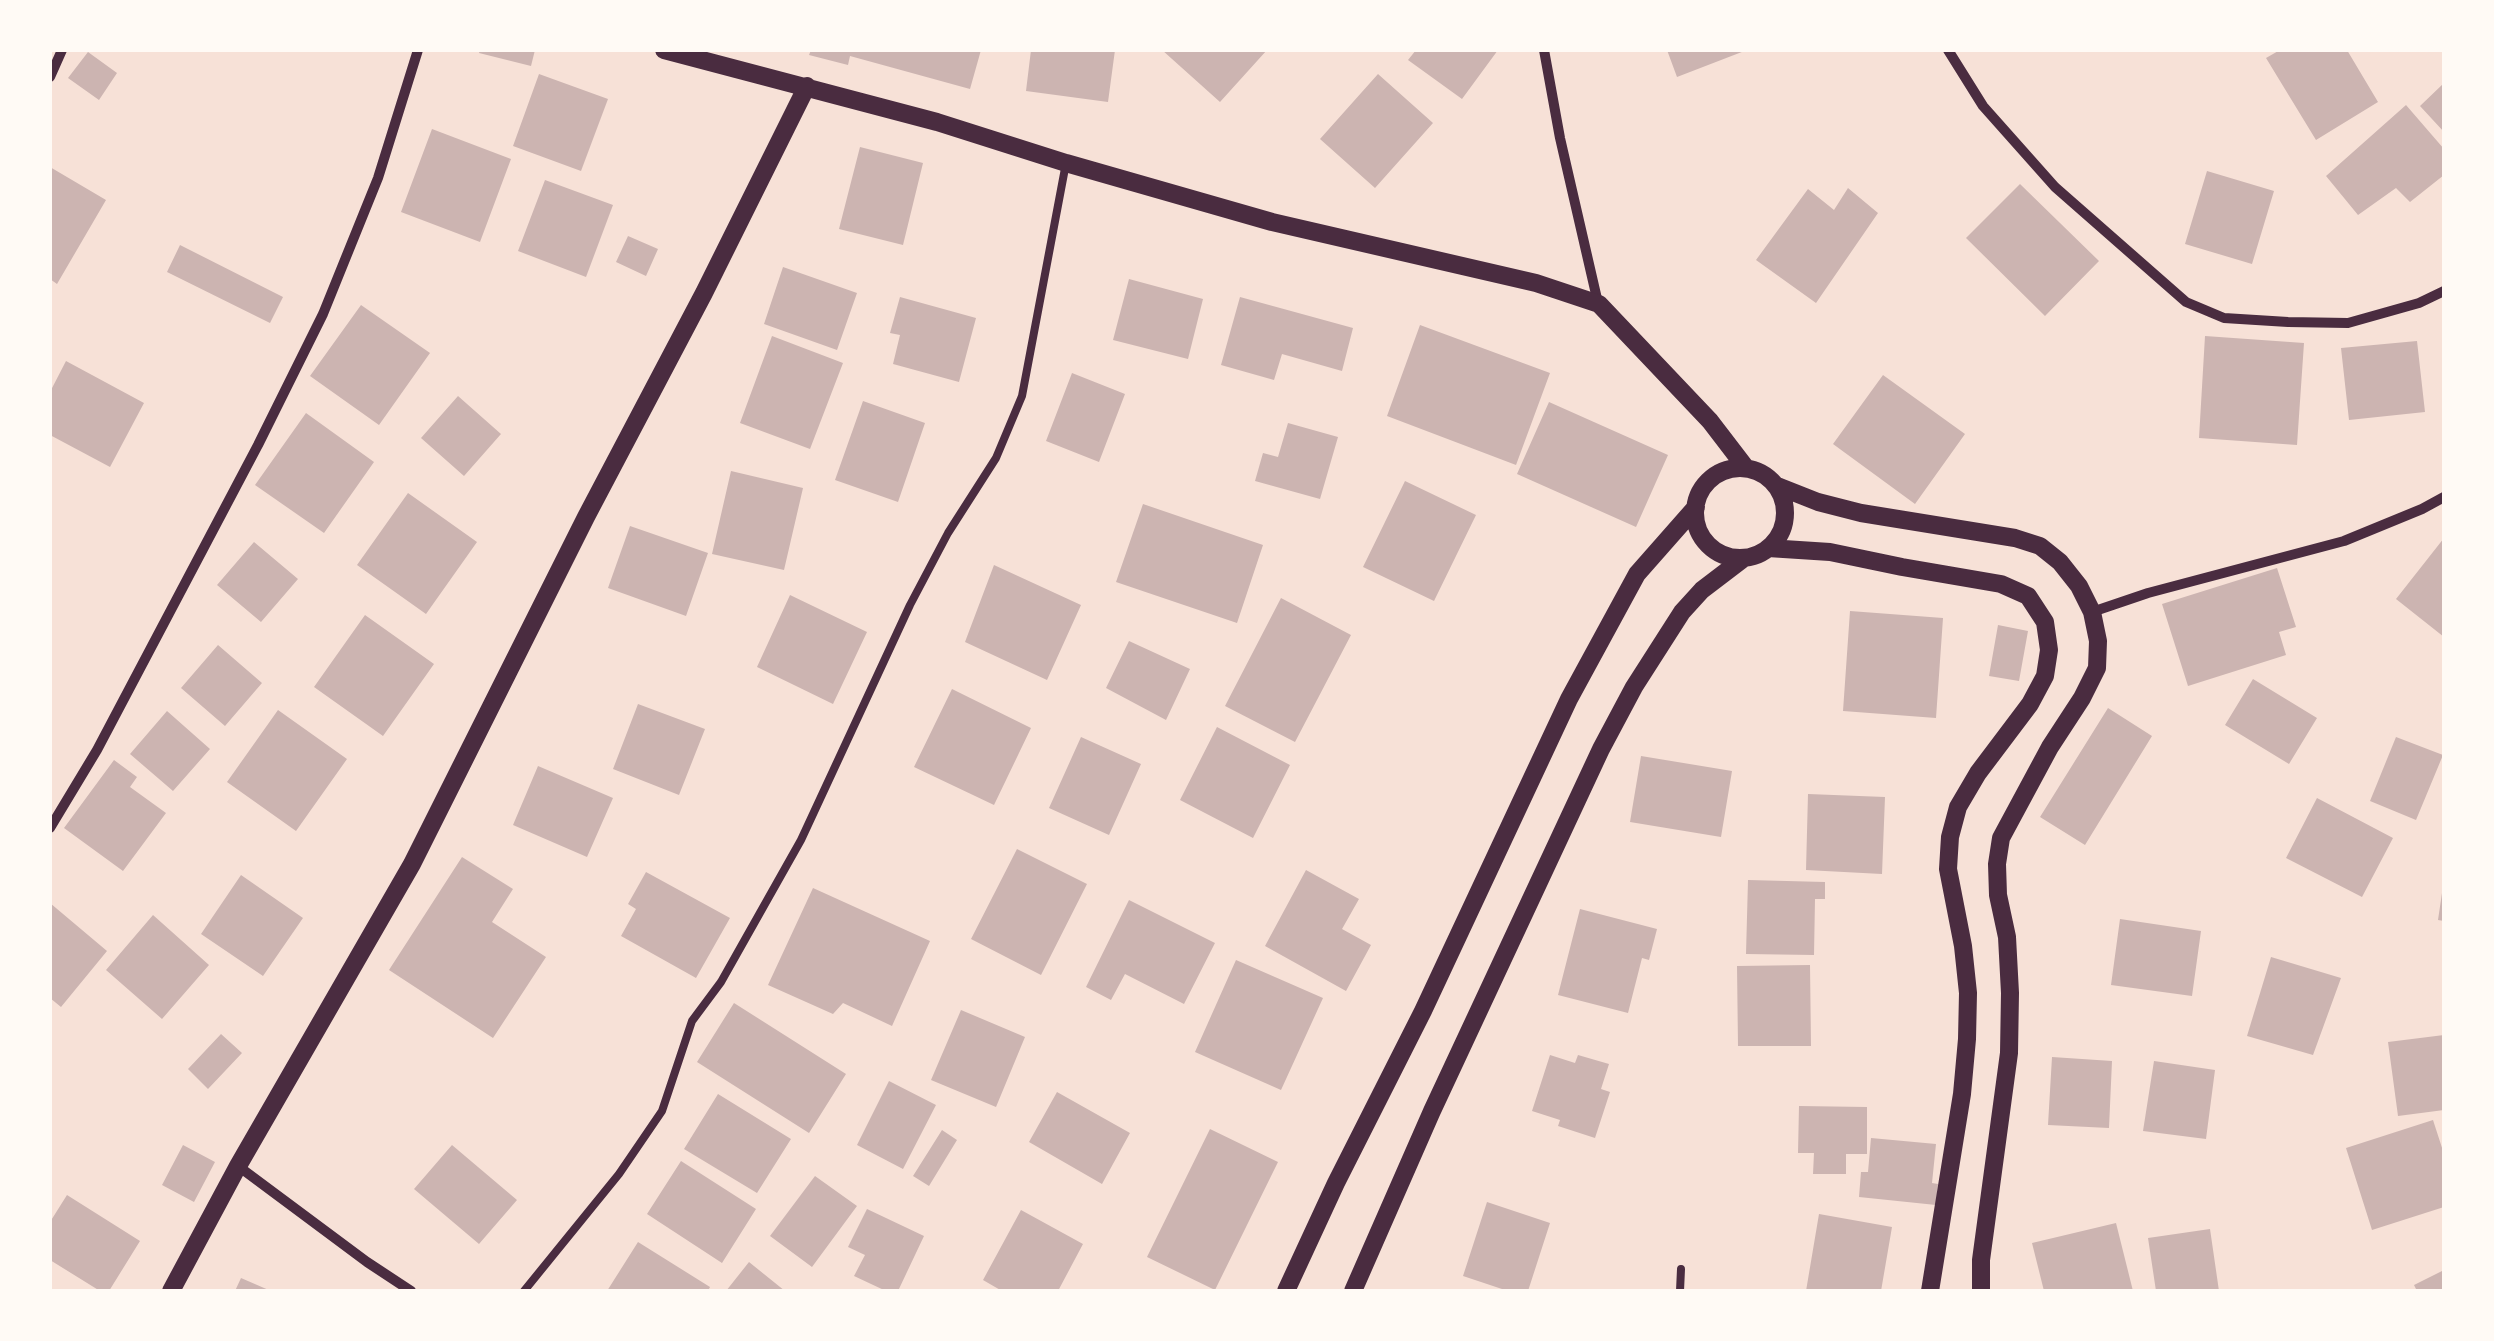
<!DOCTYPE html>
<style>
body{margin:0}
#map{position:relative;width:2494px;height:1341px;overflow:hidden;background:#f7e1d7;font-family:Rubik,sans-serif}
canvas{display:block}
.frame{position:absolute;inset:0;border:52px solid #fffaf5;pointer-events:none}
</style>
<div id="map">
<canvas width="2494" height="1341"></canvas>
<div class="frame"></div>
</div>
<script>
const g = document.querySelector('canvas').getContext('2d');
g.lineJoin = 'round';
function fillPath(path, color) { g.fillStyle = color; g.fill(path, 'evenodd'); }
const toPath = rows => new Path2D(rows.map(r => 'M' + r).join(''));
function stroke(path, color, width, dash) { g.strokeStyle = color; g.lineWidth = width; g.lineCap = dash ? 'butt' : 'round'; g.setLineDash(dash || []); g.stroke(path); }
const building = toPath([
 [480,50,535,50,531,66,479,53],
 [811,50,981,50,970,89,850,56,848,65,809,55],
 [1031,50,1115,50,1108,102,1026,91],
 [1162,50,1267,50,1220,102],
 [1416,50,1498,50,1462,99,1408,60],
 [1667,50,1747,50,1677,77],
 [2280,50,2347,50,2378,102,2316,140,2266,58],
 [88,52,117,73,99,100,68,78],
 [539,74,608,99,581,171,513,146],
 [1378,74,1433,123,1375,188,1320,139],
 [2444,83,2444,132,2420,106],
 [2406,105,2444,149,2444,175,2410,202,2396,188,2358,215,2326,176],
 [432,129,511,159,480,242,401,212],
 [860,147,923,163,903,245,839,229],
 [50,167,106,200,57,284,50,279],
 [2207,171,2274,191,2252,264,2185,244],
 [545,180,613,205,586,277,518,251],
 [2020,184,2099,261,2045,316,1966,238],
 [1848,188,1878,213,1816,303,1756,260,1808,189,1834,210],
 [628,236,658,249,646,276,616,262],
 [180,245,283,297,270,323,167,272],
 [783,267,857,293,837,350,764,324],
 [1129,279,1203,299,1188,359,1113,340],
 [900,297,976,318,959,382,893,364,900,335,890,333],
 [1240,297,1353,328,1342,371,1282,354,1274,380,1221,365],
 [361,305,430,353,379,425,310,376],
 [1420,325,1550,373,1516,465,1387,416],
 [772,336,843,363,810,449,740,423],
 [2205,336,2304,343,2297,445,2199,438],
 [2417,341,2425,412,2349,420,2341,348],
 [66,361,144,403,110,467,50,435,50,392],
 [1072,373,1125,394,1099,462,1046,441],
 [1883,375,1965,434,1915,504,1833,444],
 [458,396,501,434,464,476,421,438],
 [863,401,925,423,898,502,835,480],
 [1549,402,1668,455,1636,527,1517,474],
 [306,413,374,462,324,533,255,485],
 [1288,423,1338,437,1320,499,1255,481,1263,453,1278,457],
 [731,471,803,488,784,570,712,554],
 [1405,481,1476,515,1434,601,1363,567],
 [408,493,477,542,426,614,357,565],
 [1143,504,1263,545,1237,623,1116,582],
 [630,526,708,553,686,616,608,588],
 [2444,538,2444,637,2396,599],
 [254,542,298,579,261,622,217,585],
 [994,565,1081,605,1047,680,965,642],
 [2277,568,2296,627,2279,632,2286,655,2188,686,2162,604],
 [790,595,867,632,833,704,757,667],
 [1281,598,1351,635,1295,742,1225,706],
 [1850,611,1943,618,1936,718,1843,711],
 [365,615,434,664,383,736,314,687],
 [1998,625,2028,631,2019,681,1989,676],
 [1129,641,1190,669,1166,720,1106,688],
 [218,645,262,683,225,726,181,688],
 [2253,679,2317,718,2289,764,2225,725],
 [952,689,1031,728,994,805,914,767],
 [638,704,705,729,679,795,613,769],
 [2108,708,2152,736,2085,845,2040,817],
 [278,710,347,759,296,831,227,782],
 [167,711,210,749,173,791,130,754],
 [1217,727,1290,765,1253,838,1180,800],
 [1081,737,1141,764,1109,835,1049,808],
 [2396,737,2443,755,2416,820,2370,801],
 [1641,756,1732,771,1721,837,1630,822],
 [114,760,137,777,130,787,166,813,123,871,64,828],
 [538,766,613,798,587,857,513,825],
 [1808,794,1885,797,1882,874,1806,870],
 [2317,798,2393,838,2362,897,2286,858],
 [1017,849,1087,884,1041,975,971,939],
 [462,857,513,889,492,922,546,957,493,1038,389,970],
 [1306,870,1359,899,1342,929,1371,945,1346,991,1265,946],
 [646,872,730,918,696,978,621,936,636,909,628,904],
 [241,875,303,918,263,976,201,934],
 [1748,880,1825,882,1825,899,1815,899,1814,955,1746,954],
 [813,888,930,941,892,1026,843,1003,833,1014,768,985],
 [2442,893,2444,893,2444,921,2438,920],
 [1129,900,1215,943,1184,1004,1125,974,1111,1000,1086,987],
 [50,903,107,951,61,1007,50,998],
 [1580,909,1657,929,1649,960,1642,958,1628,1013,1558,995],
 [153,915,209,965,162,1019,106,970],
 [2120,919,2201,931,2192,996,2111,985],
 [2271,957,2341,978,2313,1055,2247,1036],
 [1236,960,1323,998,1281,1090,1195,1052],
 [1810,965,1811,1046,1738,1046,1737,966],
 [734,1003,846,1074,809,1133,697,1062],
 [961,1010,1025,1037,996,1107,931,1080],
 [221,1034,242,1053,208,1089,188,1069],
 [2444,1035,2444,1110,2398,1116,2388,1042],
 [1550,1055,1575,1063,1578,1055,1609,1064,1601,1089,1610,1092,1595,1138,1558,1126,1560,1120,1532,1111],
 [2052,1057,2112,1061,2109,1128,2048,1125],
 [2154,1061,2215,1070,2206,1139,2143,1131],
 [889,1081,936,1105,903,1169,857,1145],
 [1057,1092,1130,1133,1102,1184,1029,1142],
 [718,1094,791,1139,757,1193,684,1149],
 [1799,1106,1867,1107,1867,1154,1846,1154,1846,1174,1813,1174,1814,1153,1798,1153],
 [2433,1120,2444,1154,2444,1207,2372,1230,2346,1148],
 [1210,1129,1278,1162,1215,1290,1147,1257],
 [942,1130,957,1140,929,1186,913,1176],
 [1871,1138,1936,1144,1932,1183,1938,1184,1936,1205,1859,1197,1861,1172,1868,1172],
 [183,1145,215,1162,194,1202,162,1185],
 [452,1145,517,1200,479,1244,414,1189],
 [681,1161,756,1209,722,1263,647,1214],
 [815,1176,857,1206,812,1267,770,1236],
 [67,1195,140,1241,109,1291,100,1291,50,1260,50,1222],
 [1487,1202,1550,1223,1528,1291,1508,1291,1463,1276],
 [867,1209,924,1236,898,1291,886,1291,854,1276,865,1255,848,1247],
 [1021,1210,1083,1244,1058,1291,1002,1291,983,1280],
 [1819,1214,1892,1227,1881,1291,1806,1291],
 [2116,1223,2133,1291,2044,1291,2032,1243],
 [2210,1229,2219,1291,2156,1291,2148,1238],
 [638,1242,710,1287,708,1291,607,1291],
 [749,1262,785,1291,726,1291],
 [2444,1270,2444,1291,2417,1291,2414,1285],
 [241,1278,271,1291,235,1291]
]);
const service = toPath([
 [524,1291,619,1174,662,1111,692,1021,721,982,801,840,910,605,948,533,996,458,1022,396,1066,163],
 [1680,1291,1681,1269]
]);
const minor = toPath([
 [1544,50,1560,138,1598,303],
 [1948,50,1983,106,2055,187,2186,302,2224,318,2288,322,2348,323,2419,303,2444,291],
 [50,77,62,50],
 [2092,612,2148,593,2344,541,2422,509,2444,497],
 [50,828,97,750,258,445,323,314,378,178,418,50],
 [238,1166,367,1262,411,1291]
]);
const tertiary = toPath([
 [664,50,937,122,1066,163,1272,222,1536,283,1599,304,1710,421,1746,468],
 '1695 513a45 45 0 1 1 90 0a45 45 0 1 1-90 0Z',
 [1775,485,1818,502,1861,513,2015,538,2040,546,2060,562,2079,586,2092,612,2098,641,2097,668,2082,698,2050,747,2001,838,1997,864,1998,895,2007,937,2010,993,2009,1053,1981,1260,1981,1291],
 [1768,548,1830,552,1902,567,2001,584,2028,596,2045,622,2049,650,2045,676,2030,704,1978,773,1958,807,1950,837,1948,869,1963,946,1968,993,1967,1039,1962,1094,1930,1291],
 [171,1291,238,1166,412,864,586,517,704,293,807,86],
 [1286,1291,1336,1183,1423,1011,1569,699,1637,574,1696,507],
 [1353,1291,1432,1111,1601,749,1634,687,1682,612,1702,590,1744,558]
]);
fillPath(building, '#ccb4b1');
stroke(service, '#4a2c40', 8);
stroke(minor, '#4a2c40', 10);
stroke(tertiary, '#4a2c40', 18);
</script>
